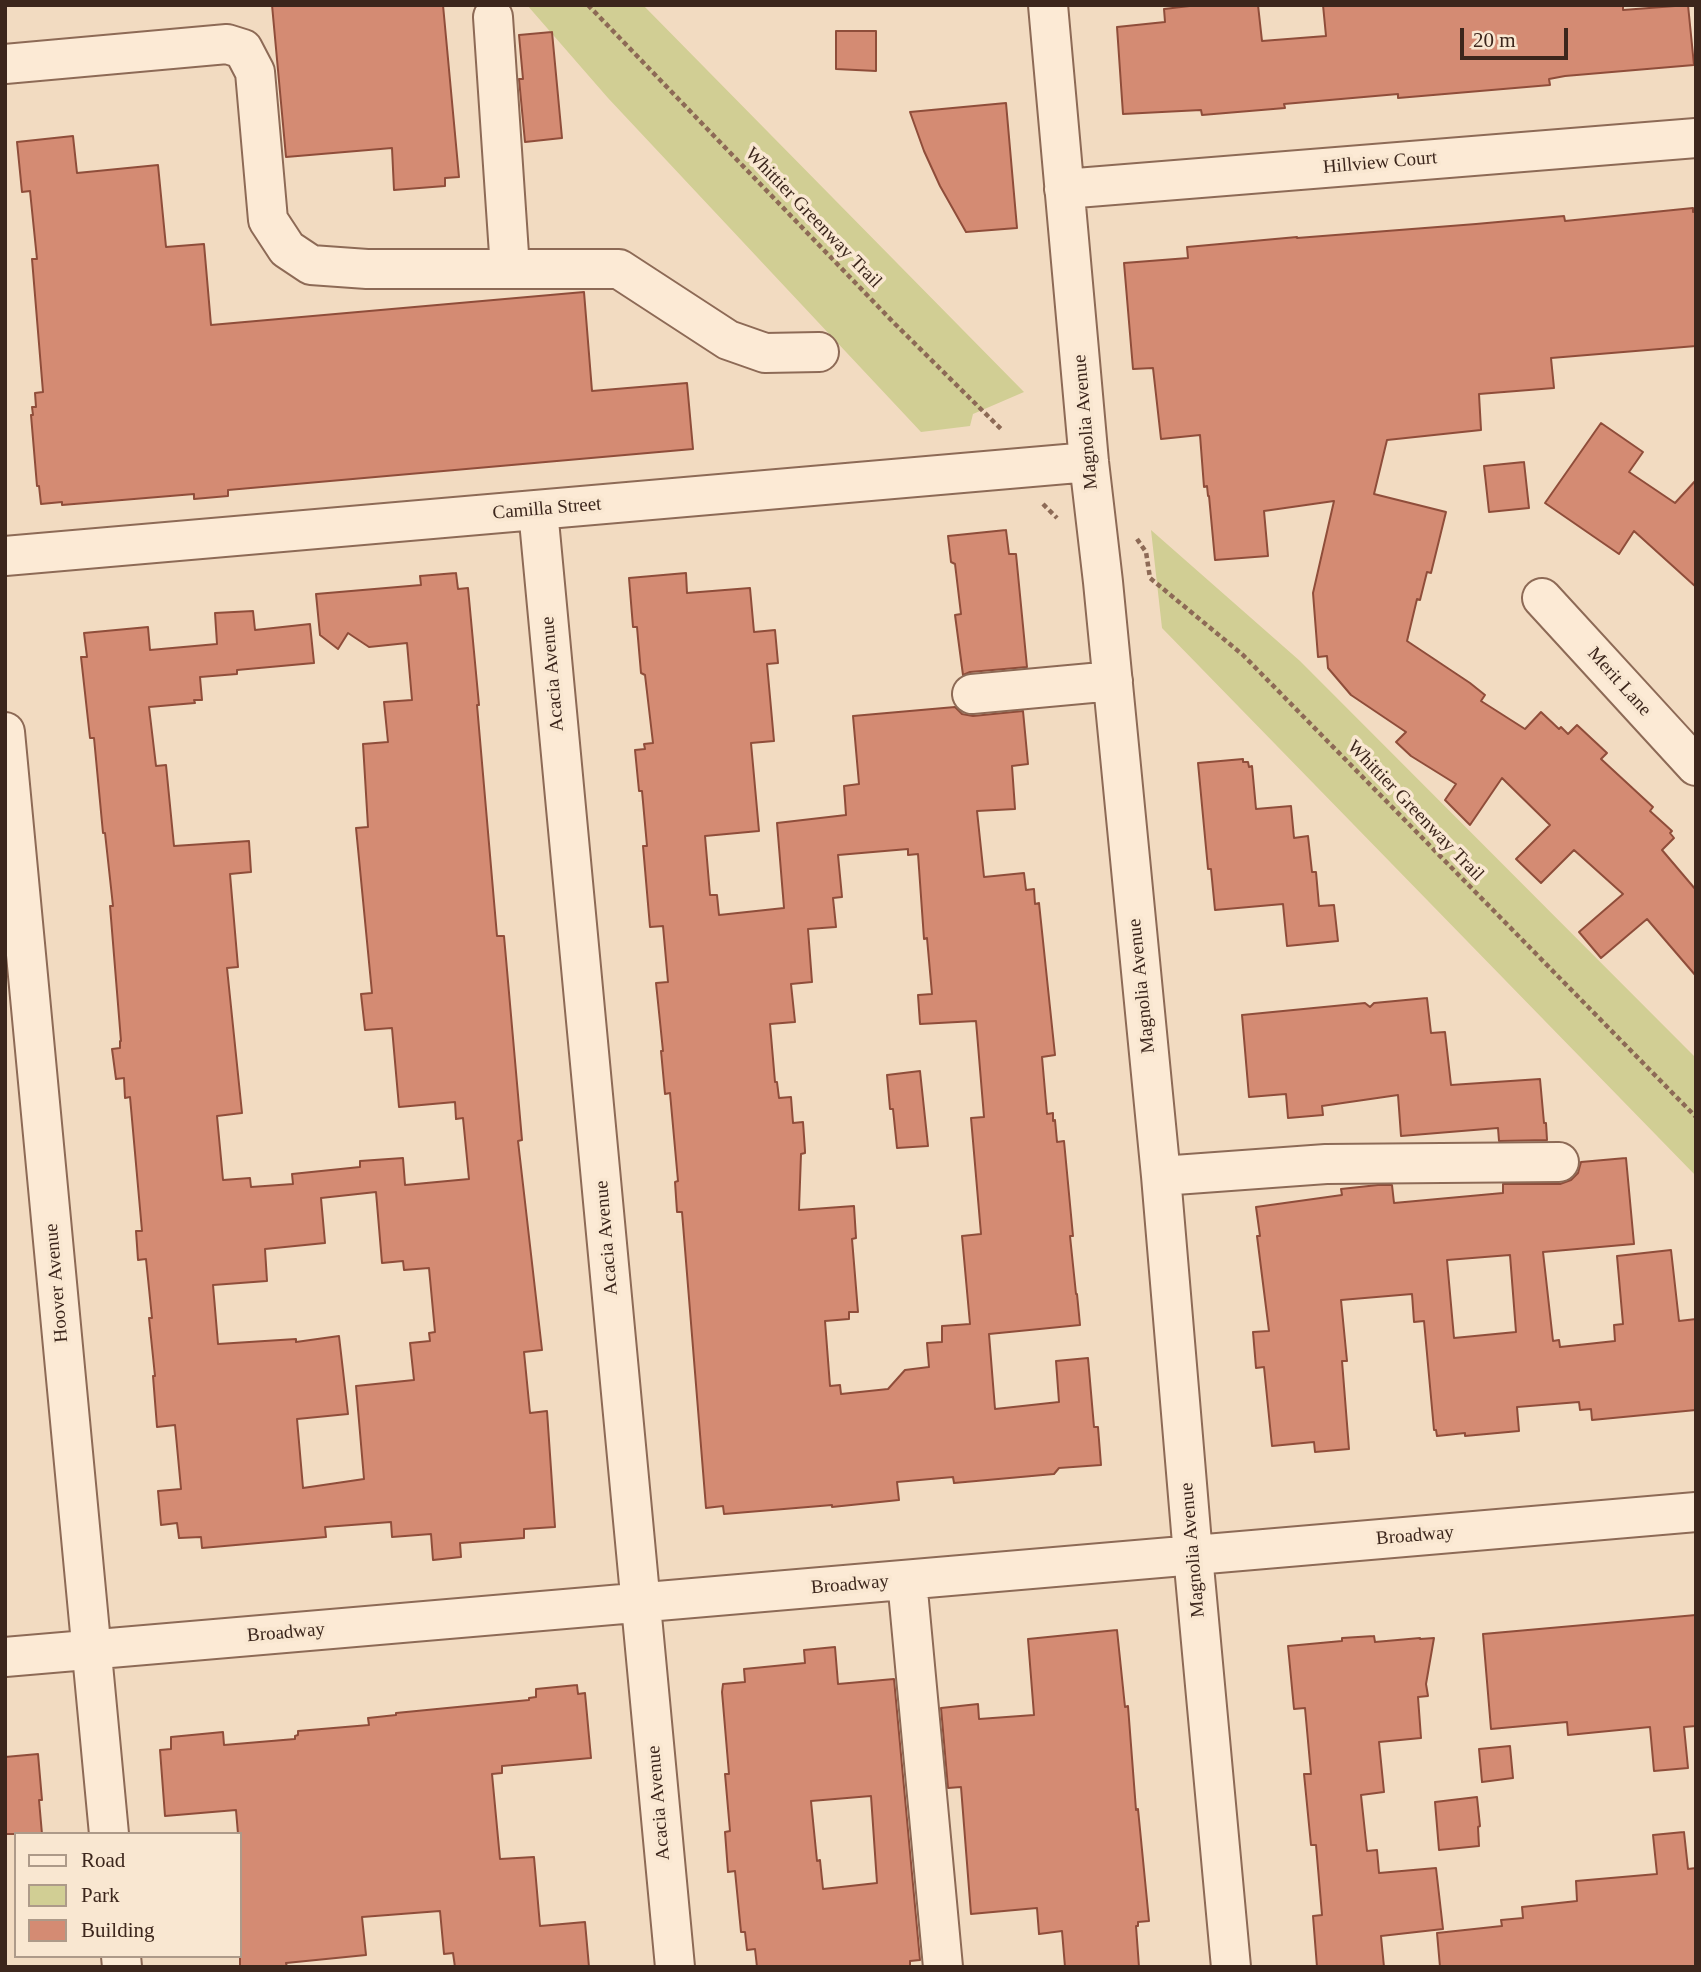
<!DOCTYPE html>
<style>
body{margin:0}
#map{position:relative;width:1701px;height:1972px;overflow:hidden;background:#f2dbc1;font-family:"Times New Roman",serif}
canvas{display:block}
.frame{position:absolute;inset:0;border:7px solid #3c261c;pointer-events:none}
.legend{position:absolute;left:14px;top:1832px;width:228px;height:126px;box-sizing:border-box;background:#f9e7d1;border:2px solid #ad9a89;margin:0;padding:9px 12px;list-style:none;font-size:21px;color:#3c261c}
.legend li{display:flex;align-items:center;gap:14px;height:35px}
.legend b{width:35px;border:2px solid #ad9a89}
.scale{position:absolute;left:1460px;top:28px;width:108px;height:32px;box-sizing:border-box;border:4px solid #3c261c;border-top:0;padding-left:9px;font-size:21px;line-height:24px;white-space:nowrap;color:#3c261c;-webkit-text-stroke:5px #f9e7d1;paint-order:stroke}
</style>
<div id="map">
<canvas width="1701" height="1972"></canvas>
<div class="frame"></div>
<ul class="legend">
<li><b style="height:9px;background:#fcead5"></b>Road</li>
<li><b style="height:19px;background:#d1ce94"></b>Park</li>
<li><b style="height:19px;background:#d48b73"></b>Building</li>
</ul>
<div class="scale">20 m</div>
</div>
<script>
const g = document.querySelector('canvas').getContext('2d');
g.lineJoin = 'round';
function fillPath(path, color) { g.fillStyle = color; g.fill(path, 'evenodd'); }
const toPath = rows => new Path2D(rows.map(r => 'M' + r).join(''));
function stroke(path, color, width, dash) { g.strokeStyle = color; g.lineWidth = width; g.lineCap = dash ? 'butt' : 'round'; g.setLineDash(dash || []); g.stroke(path); }
function drawText(font, color, halo, rows, align = 'center') {
  g.font = font + ' "Times New Roman",serif'; g.lineWidth = 7; g.setLineDash([]); g.textBaseline = 'middle'; g.strokeStyle = halo; g.fillStyle = color; for (const [text, x, y, turn = 0] of rows) {
    g.save(); g.translate(x, y); g.rotate((+turn || 0) * Math.PI / 180); g.textAlign = isNaN(turn) ? turn : align; if (halo) g.strokeText(text, 0, 0); g.fillText(text, 0, 0); g.restore();
  }
}
const green = toPath([
 [527,5,643,5,1024,392,973,414,970,426,921,432,608,98],
 [1151,530,1300,661,1696,1058,1696,1176,1162,628]
]);
const building = toPath([
 [272,5,443,5,459,177,445,178,445,186,394,190,392,148,286,157,272,5],
 [1198,5,1258,5,1262,41,1326,36,1323,5,1623,5,1623,10,1688,5,1694,65,1565,76,1549,79,1550,85,1398,98,1398,94,1284,104,1285,108,1202,115,1201,110,1123,114,1117,27,1165,22,1164,9,1198,5],
 [836,31,876,31,876,71,836,69,836,31],
 [552,32,562,138,525,142,519,79,523,79,519,35,552,32],
 [1006,103,1017,228,966,232,940,186,924,151,910,112,1006,103],
 [73,136,77,173,158,165,166,247,204,244,211,325,584,292,592,391,687,383,693,449,228,490,228,496,194,499,194,494,62,505,62,502,41,504,39,486,37,486,31,415,33,415,32,407,36,407,35,393,43,392,32,259,37,259,30,191,22,192,17,142,73,136],
 [1693,208,1693,212,1696,211,1696,346,1551,358,1554,388,1479,394,1481,430,1387,440,1374,494,1446,512,1431,573,1427,572,1420,600,1417,599,1407,641,1470,683,1485,695,1481,701,1525,729,1541,712,1559,729,1561,727,1568,734,1577,725,1607,753,1601,759,1653,807,1650,811,1672,831,1670,833,1674,838,1662,850,1696,890,1696,976,1647,919,1601,958,1579,932,1623,894,1574,850,1541,883,1516,859,1550,825,1502,778,1470,825,1445,800,1456,784,1411,756,1396,742,1406,732,1351,695,1328,668,1327,656,1318,657,1313,593,1334,501,1264,511,1268,556,1215,560,1209,496,1208,496,1207,486,1204,487,1200,435,1161,439,1153,368,1133,369,1124,263,1188,258,1187,247,1297,237,1297,238,1476,224,1564,216,1565,221,1693,208],
 [1601,423,1643,452,1629,472,1675,503,1696,480,1696,587,1634,531,1619,554,1545,503,1601,423],
 [1524,462,1529,508,1489,512,1484,466,1524,462],
 [1006,530,1009,554,1016,554,1027,667,970,672,963,675,955,615,961,614,955,564,951,562,948,536,1006,530],
 [456,573,458,589,468,588,479,705,477,705,497,936,504,936,522,1140,518,1141,542,1350,524,1352,530,1413,547,1411,555,1527,524,1529,524,1538,460,1543,461,1557,433,1560,431,1534,392,1537,391,1522,325,1527,326,1537,202,1548,201,1537,179,1538,177,1523,161,1525,158,1491,181,1489,175,1425,157,1427,153,1376,155,1376,149,1318,152,1318,146,1259,138,1260,136,1231,142,1231,130,1097,125,1098,124,1078,116,1079,112,1049,120,1048,120,1041,121,1041,110,906,113,906,105,833,103,833,94,738,90,738,81,657,87,657,84,633,148,627,150,650,217,644,215,613,253,611,255,630,310,624,314,663,237,670,237,674,200,677,202,700,194,700,195,703,149,707,156,766,166,765,174,846,249,841,251,872,230,874,238,967,227,968,242,1113,217,1116,223,1180,250,1178,251,1187,293,1184,292,1174,360,1167,360,1161,403,1158,405,1185,469,1179,463,1118,456,1119,455,1102,399,1107,392,1028,365,1030,361,994,372,993,356,828,368,827,363,744,388,742,384,702,412,700,407,643,369,647,348,633,338,649,320,635,316,594,421,585,420,576,456,573],
 [376,1192,382,1263,403,1261,404,1270,429,1268,435,1332,429,1333,430,1341,410,1343,414,1380,356,1386,364,1479,303,1488,297,1419,348,1414,339,1336,296,1342,296,1339,218,1344,213,1285,267,1281,265,1249,325,1243,321,1198,376,1192],
 [686,573,687,593,750,588,754,632,775,630,778,663,767,664,774,741,751,743,759,831,705,836,710,895,717,895,719,915,784,908,777,823,846,815,844,786,859,784,853,716,955,707,962,714,973,716,1023,711,1028,764,1012,766,1015,809,977,811,984,877,1024,873,1026,890,1034,889,1035,904,1039,903,1055,1055,1042,1057,1047,1114,1053,1113,1053,1121,1055,1120,1057,1142,1064,1141,1073,1236,1070,1236,1076,1294,1077,1294,1080,1325,989,1334,995,1409,1059,1402,1056,1361,1088,1358,1094,1427,1098,1427,1101,1465,1059,1468,1054,1474,954,1483,953,1477,897,1482,899,1500,832,1507,832,1505,724,1514,723,1506,706,1508,682,1212,677,1212,675,1182,678,1181,670,1093,665,1094,661,1051,663,1051,656,983,668,982,663,926,650,927,643,846,647,846,642,791,639,791,635,750,645,749,644,744,653,743,645,675,641,673,637,627,633,627,629,578,686,573],
 [908,849,908,855,918,854,924,939,927,938,932,994,918,995,920,1024,976,1021,984,1117,971,1118,981,1234,962,1236,970,1324,942,1326,942,1342,927,1343,929,1367,905,1370,888,1389,841,1394,840,1385,830,1386,825,1321,849,1319,849,1312,858,1312,852,1239,856,1238,854,1206,799,1210,801,1154,805,1153,805,1151,803,1122,793,1123,791,1097,779,1098,777,1082,775,1082,770,1024,795,1022,791,984,812,982,808,929,836,927,833,898,842,897,838,855,908,849],
 [1243,759,1243,762,1248,762,1249,767,1252,766,1256,809,1291,806,1294,838,1308,836,1312,872,1316,872,1319,906,1334,905,1338,941,1287,946,1283,904,1215,910,1211,869,1208,869,1198,763,1243,759],
 [1427,998,1431,1033,1445,1032,1451,1085,1540,1079,1544,1123,1546,1123,1547,1140,1499,1141,1498,1128,1401,1136,1398,1095,1322,1106,1323,1115,1288,1118,1286,1094,1249,1097,1242,1015,1365,1003,1370,1007,1374,1003,1427,998],
 [920,1071,928,1146,897,1148,893,1109,890,1109,887,1075,920,1071],
 [1626,1158,1634,1244,1543,1252,1553,1341,1559,1340,1560,1347,1615,1341,1614,1325,1623,1324,1617,1256,1671,1250,1679,1321,1696,1319,1696,1410,1592,1420,1591,1409,1580,1410,1579,1402,1517,1407,1519,1431,1465,1436,1465,1433,1437,1436,1436,1430,1434,1430,1424,1321,1414,1322,1412,1294,1341,1300,1347,1361,1342,1361,1349,1449,1315,1452,1314,1442,1272,1446,1264,1367,1256,1368,1253,1332,1269,1331,1257,1236,1260,1236,1256,1207,1342,1195,1341,1189,1378,1185,1392,1185,1394,1203,1503,1193,1503,1184,1560,1184,1571,1180,1578,1173,1581,1162,1626,1158],
 [1510,1255,1516,1332,1454,1338,1447,1260,1510,1255],
 [1696,1615,1696,1726,1684,1727,1688,1768,1654,1771,1650,1727,1568,1735,1567,1722,1491,1729,1483,1634,1696,1615],
 [1117,1630,1125,1707,1128,1706,1136,1810,1138,1809,1149,1921,1138,1922,1138,1926,1136,1926,1139,1967,1065,1967,1062,1931,1039,1934,1037,1908,971,1914,961,1787,948,1788,941,1708,978,1704,979,1719,1034,1715,1028,1639,1117,1630],
 [1374,1636,1375,1642,1420,1638,1420,1639,1434,1638,1426,1684,1428,1696,1418,1697,1421,1738,1379,1742,1384,1792,1361,1795,1367,1851,1377,1850,1379,1873,1436,1868,1443,1929,1381,1936,1384,1967,1317,1967,1313,1916,1322,1915,1316,1845,1311,1845,1304,1774,1311,1774,1305,1708,1294,1709,1288,1646,1342,1641,1342,1638,1374,1636],
 [835,1647,838,1684,894,1679,920,1960,910,1961,910,1967,757,1967,755,1949,747,1950,745,1932,741,1932,735,1871,728,1872,725,1832,730,1831,725,1774,729,1774,722,1692,723,1684,745,1682,744,1669,805,1663,804,1650,835,1647],
 [871,1796,877,1883,823,1889,820,1860,817,1861,811,1801,871,1796],
 [577,1685,578,1694,585,1693,591,1758,502,1766,502,1773,492,1774,500,1859,534,1857,540,1926,585,1922,589,1967,455,1967,453,1953,444,1954,440,1911,362,1917,366,1955,286,1963,287,1967,240,1967,240,1834,238,1834,236,1810,165,1816,160,1750,171,1749,171,1737,223,1732,224,1745,295,1739,295,1736,298,1735,298,1731,369,1725,368,1718,396,1715,396,1713,529,1700,529,1698,536,1697,536,1689,577,1685],
 [1510,1746,1513,1778,1482,1782,1479,1749,1510,1746],
 [38,1754,42,1800,39,1800,42,1834,5,1834,5,1757,38,1754],
 [1477,1797,1480,1826,1478,1827,1479,1846,1439,1850,1435,1802,1477,1797],
 [1684,1832,1688,1869,1696,1868,1696,1967,1440,1967,1437,1933,1502,1926,1501,1920,1523,1918,1522,1907,1577,1901,1576,1881,1657,1874,1653,1835,1684,1832]
]);
const path = toPath([
 [588,5,895,324,1003,431],
 [1043,504,1057,518],
 [1137,539,1146,552,1150,578,1243,655,1696,1117]
]);
const minor = toPath([
 [1048,5,1089,462,1103,582,1161,1176,1193,1555,1231,1967],
 [493,17,510,269],
 [5,64,227,44,243,49,255,72,268,220,287,249,311,265,367,269,619,269,728,340,765,353,819,352],
 [1064,189,1696,138],
 [538,510,675,1967],
 [5,556,1089,462],
 [1542,598,1696,766],
 [972,694,1113,681],
 [5,732,109,1834],
 [1161,1176,1326,1164,1559,1162],
 [907,1580,943,1967],
 [5,1657,1696,1512],
 [121,1956,122,1967]
]);
const streetNames = [
 ["Hillview Court",1380,163,-5],
 ["Whittier Greenway Trail",813,218,46],
 ["Magnolia Avenue",1086,422,-95],
 ["Camilla Street",547,509,-5],
 ["Acacia Avenue",553,674,-95],
 ["Merit Lane",1619,682,48],
 ["Whittier Greenway Trail",1415,811,46],
 ["Magnolia Avenue",1142,986,-96],
 ["Acacia Avenue",607,1238,-95],
 ["Hoover Avenue",57,1283,-95],
 ["Broadway",1415,1536,-5],
 ["Magnolia Avenue",1193,1550,-95],
 ["Broadway",850,1585,-5],
 ["Broadway",286,1633,-5],
 ["Acacia Avenue",659,1803,-95]
];
fillPath(green, '#d1ce94');
fillPath(building, '#d48b73');
stroke(building, '#8f4d3a', 2);
stroke(minor, '#8d6a56', 42);
stroke(path, '#8d6a56', 4.5, [5, 3.5]);
stroke(minor, '#fcead5', 38);
drawText('19px', '#3c261c', '#f9e7d1', streetNames);
</script>
